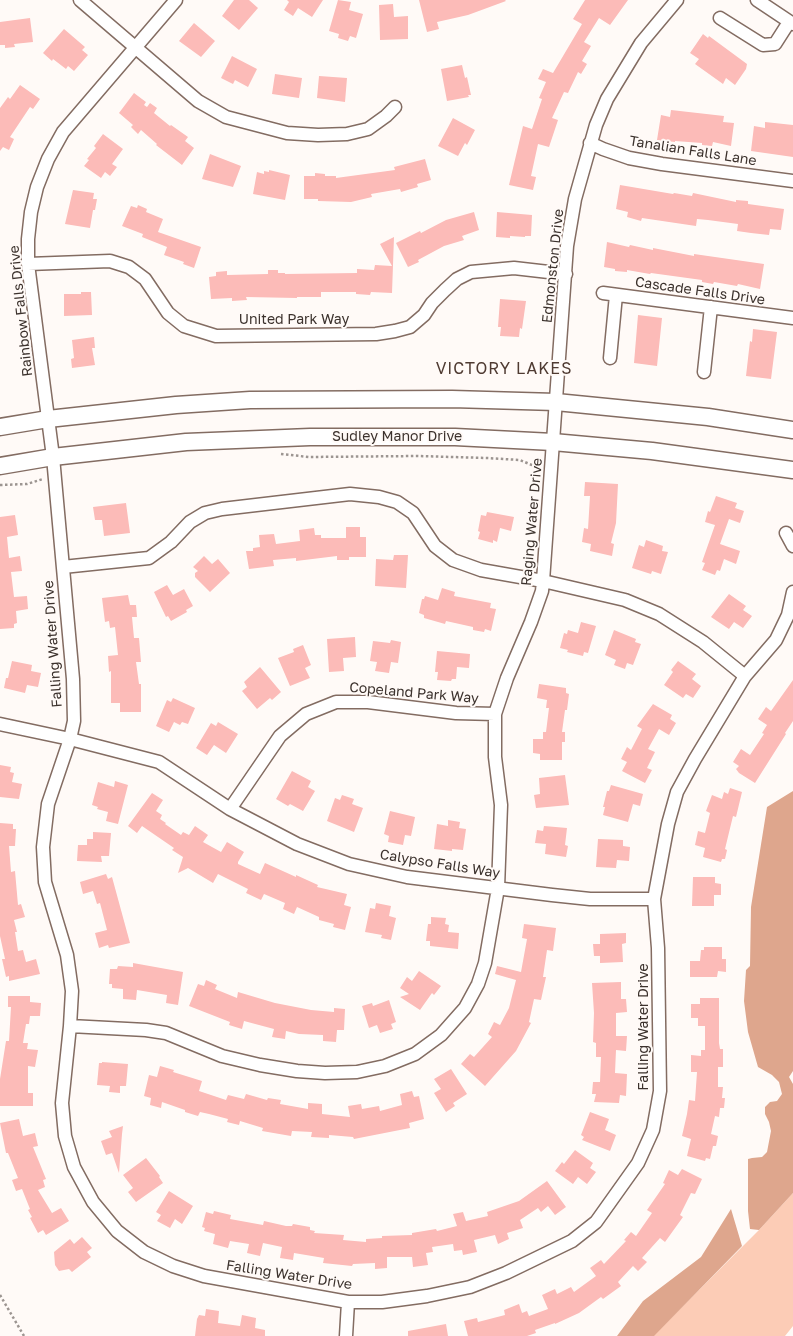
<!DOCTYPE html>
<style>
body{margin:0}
canvas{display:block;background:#fffaf7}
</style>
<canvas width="793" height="1336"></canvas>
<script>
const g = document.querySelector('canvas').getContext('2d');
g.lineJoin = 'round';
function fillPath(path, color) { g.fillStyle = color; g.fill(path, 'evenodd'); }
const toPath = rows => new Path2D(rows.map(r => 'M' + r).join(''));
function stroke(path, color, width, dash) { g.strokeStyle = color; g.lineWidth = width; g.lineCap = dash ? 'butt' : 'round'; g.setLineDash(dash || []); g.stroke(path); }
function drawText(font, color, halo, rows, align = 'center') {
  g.font = font + ' "Golos Text",sans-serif'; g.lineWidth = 4; g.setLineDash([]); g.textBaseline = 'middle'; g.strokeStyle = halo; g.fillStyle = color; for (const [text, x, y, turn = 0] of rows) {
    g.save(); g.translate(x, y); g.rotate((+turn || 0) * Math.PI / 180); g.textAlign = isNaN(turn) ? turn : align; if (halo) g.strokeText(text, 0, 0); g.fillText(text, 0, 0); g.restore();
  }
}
const green = toPath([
 [793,1193,793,1326,785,1336,653,1336,759,1230]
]);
const forest = toPath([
 [793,791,793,1071,789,1077,793,1084,793,1193,759,1230,750,1229,748,1211,748,1159,752,1158,762,1157,767,1152,771,1131,769,1122,765,1114,765,1107,770,1102,777,1101,782,1094,779,1082,772,1075,758,1067,748,1032,744,1001,746,970,750,966,751,907,767,807],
 [731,1209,742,1246,654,1336,617,1336,643,1301,701,1257]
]);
const building = toPath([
 [234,0,249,0,258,8,239,30,222,16],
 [287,0,323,0,312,17,298,8,293,16,284,10,289,2],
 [338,0,351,2,349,10,363,14,356,38,350,36,348,41,338,38,339,34,329,31],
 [419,0,505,0,506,1,468,15,437,22,439,29,427,32],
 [585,0,628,0,610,25,599,18,584,42,591,46,582,61,587,64,581,74,578,72,568,93,564,92,552,118,558,120,549,147,538,144,531,176,536,177,533,190,509,185,523,126,532,129,542,99,539,98,546,82,538,79,543,69,553,73,582,24,573,19],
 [393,4,394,17,408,16,408,39,380,40,379,5],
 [30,18,33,42,14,44,15,47,5,48,5,45,0,45,0,22],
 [194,23,215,41,201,57,179,41],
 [64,29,85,47,82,50,88,55,74,71,68,66,66,69,53,59,52,61,43,53],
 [703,34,708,38,709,36,747,64,746,69,735,85,726,78,723,84,695,64,699,59,690,53],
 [232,56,257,69,248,87,235,80,233,84,221,78],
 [462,65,465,78,467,77,471,95,468,95,469,97,447,101,441,69],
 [275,74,302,78,299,98,272,94],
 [319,76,347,78,345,102,317,98],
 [20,85,40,99,33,109,30,107,10,137,14,139,9,150,3,147,0,151,0,108,8,97,10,99],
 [134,93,146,102,144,105,147,107,150,103,157,108,154,113,170,126,171,125,188,137,185,141,194,148,182,165,156,145,157,144,141,130,138,134,131,127,133,125,119,113],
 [671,110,724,116,723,122,734,123,731,146,713,142,712,146,702,145,702,143,675,141,675,142,657,140,661,115,670,117],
 [453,118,475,130,467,145,465,143,458,156,438,146],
 [765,122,793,125,793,157,751,151,754,126,765,128],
 [103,134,123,149,112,164,117,167,110,176,105,172,101,178,84,166,89,160,87,159,96,148,94,146],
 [210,154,241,166,233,187,202,179],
 [425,159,431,180,417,184,418,187,401,192,400,189,371,194,372,197,351,202,318,201,318,199,304,199,304,176,315,176,315,173,325,174,325,176,336,176,336,178,395,170,394,167],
 [269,170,290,175,285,200,253,194,257,172,264,174,264,171,269,172],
 [620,185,673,194,674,193,692,196,693,193,736,202,736,200,748,201,748,204,784,209,781,230,770,229,769,235,751,233,737,231,738,224,708,220,697,219,696,226,642,218,641,221,627,217,628,212,616,209],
 [73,190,94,193,93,199,97,199,95,210,93,210,90,228,65,224],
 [138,205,147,209,146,212,163,219,158,232,201,247,194,268,183,264,184,262,164,255,167,247,142,237,143,234,122,226,131,206,137,208],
 [474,212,479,230,462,236,464,240,444,246,418,260,419,262,408,267,396,243,420,231,421,233,446,220],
 [497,212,532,215,531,236,525,236,525,237,510,236,510,238,496,237],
 [394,237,392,293,371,292,370,295,356,294,356,292,321,292,321,297,297,297,297,298,246,297,247,300,232,301,232,298,211,299,209,277,216,276,216,272,227,271,227,275,268,274,268,270,278,270,278,273,285,273,285,274,357,273,357,269,374,270,375,265,392,266,380,244],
 [607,242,629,247,630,245,653,250,653,248,694,256,694,254,764,264,760,289,738,284,737,286,714,282,713,284,702,282,702,280,651,273,650,274,627,270,627,272,615,271,615,269,604,267],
 [81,292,91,292,92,315,64,316,64,294,81,294],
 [500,299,526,301,522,329,520,328,519,337,500,336,501,327,498,327],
 [638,315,662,318,657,366,634,363],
 [753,329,777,332,771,379,746,376,750,341,752,342],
 [94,337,95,348,92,348,95,365,72,368,71,359,74,358,72,340],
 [585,482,618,484,616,523,611,543,614,544,612,556,590,551,591,544,582,542,584,528,588,529,590,496,584,496],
 [716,496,737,503,735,508,744,511,740,523,729,519,720,544,740,551,736,564,724,559,720,571,717,570,715,575,702,570,705,563,702,562,715,525,705,522,708,511,710,512],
 [126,503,130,533,104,536,102,520,95,520,93,507],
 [487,512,514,517,511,531,500,528,497,542,493,540,493,543,478,539,480,532,478,531,481,515,486,516],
 [15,515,18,535,7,537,9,558,20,556,22,571,11,572,14,597,27,596,28,609,16,611,17,623,14,624,14,628,0,629,0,517],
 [346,527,360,527,360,537,366,537,366,557,349,557,349,560,337,560,337,556,296,561,296,558,273,560,274,566,249,569,246,551,253,551,253,548,260,547,259,535,274,534,276,544,300,541,299,530,314,528,315,535,321,535,321,538,346,538],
 [646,540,663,546,662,551,668,552,661,574,652,571,651,574,632,568,639,545,644,547],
 [394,555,408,555,406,588,375,586,376,559,393,560],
 [204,556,212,564,218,559,230,573,210,592,195,577,195,573,198,571,193,567],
 [167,585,173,595,184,589,193,606,186,610,187,612,171,621,168,616,166,617,154,592],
 [442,588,455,592,454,596,491,603,490,608,496,609,491,631,485,629,484,632,473,630,473,627,446,621,445,624,424,618,424,615,419,613,422,599,424,599,425,596,438,600],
 [729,594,746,606,743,610,752,616,743,628,734,622,729,629,711,617],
 [128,595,130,605,136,605,137,617,132,617,134,638,139,638,141,662,136,662,139,684,141,684,141,712,120,712,120,703,111,703,111,671,109,672,108,656,118,655,115,627,110,628,109,621,105,622,102,598],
 [581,622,596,626,588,653,584,652,583,656,567,652,568,650,560,648,564,633,567,634,568,630,578,633],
 [614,630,636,639,635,642,641,644,633,665,627,663,625,669,614,665,616,660,605,655],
 [355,637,356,657,343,658,344,671,329,672,327,639],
 [391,640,401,642,398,663,391,662,389,673,375,671,377,662,370,661,373,641,390,643],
 [303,645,311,665,305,668,310,678,290,686,278,658,294,652,293,649],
 [437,651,470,654,469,668,457,667,456,679,452,679,451,681,437,680,438,672,435,672],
 [12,661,32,665,31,671,41,673,38,687,27,685,25,693,4,688,6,678,8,678],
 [678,661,696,674,692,679,701,686,693,698,686,694,683,698,664,685,673,672,671,670],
 [260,667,281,692,272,700,270,698,257,709,242,691,247,687,244,682],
 [793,680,793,721,785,733,786,734,755,783,739,773,736,769,739,766,733,762,741,749,750,755,764,734,762,733,767,725,758,719,766,707,771,711],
 [539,684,566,688,566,693,569,694,567,710,565,710,562,732,565,732,565,742,562,742,562,760,540,760,540,754,533,753,533,739,543,739,543,732,546,732,549,708,546,708,547,700,537,698],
 [173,698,195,708,188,724,182,722,180,725,174,722,169,732,156,726,167,700,171,702],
 [653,704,672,715,670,719,676,723,669,735,659,729,648,749,655,752,647,768,652,770,645,783,622,771,627,762,621,759,627,747,631,750,642,729,637,726],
 [218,722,238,734,226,753,214,745,207,755,196,748,211,723,216,726],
 [0,765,11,767,10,772,14,773,12,782,22,784,19,799,0,797],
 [292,771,311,781,308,787,315,791,303,811,290,804,288,806,276,799],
 [565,775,569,805,536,808,534,795,540,794,539,778],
 [115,781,128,785,118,824,106,821,108,812,97,809,98,807,92,805,98,782,114,787],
 [611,785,643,794,640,806,633,804,628,822,603,815,605,807,603,807,607,791,609,791],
 [730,788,742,792,736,817,733,816,725,849,727,850,725,859,722,859,721,862,703,857,705,848,695,845,698,831,705,833,710,813,706,811,712,795,722,799,724,792,728,794],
 [152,793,163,800,156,811,162,815,160,819,166,823,165,824,181,835,183,832,189,835,195,826,208,835,203,842,221,852,227,842,244,852,238,862,238,864,260,874,265,863,296,877,296,875,318,885,317,887,347,894,344,905,351,907,345,930,333,927,334,924,319,920,319,917,297,907,294,914,283,909,285,903,264,894,261,900,246,893,248,889,218,874,213,883,188,868,178,873,183,857,172,850,174,848,142,826,137,833,128,826],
 [342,795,354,799,352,804,363,808,354,832,327,821,335,798,340,800],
 [390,811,415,817,411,836,405,835,403,845,388,842,389,836,384,834],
 [448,820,460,822,459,828,466,829,463,850,452,849,452,851,434,849,437,824,448,826],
 [0,823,13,824,13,829,16,829,15,846,9,846,11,872,15,871,18,905,21,904,25,917,14,920,17,932,15,932,18,951,23,950,26,962,36,959,40,974,9,981,9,976,6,977,2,959,5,959,0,936],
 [544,826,567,828,565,845,568,846,566,857,545,854,546,844,535,843,537,830,543,831],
 [93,832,111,833,109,856,101,856,102,862,77,861,78,845,87,845,87,839,93,839],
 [598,839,623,840,623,846,630,847,629,861,617,860,616,868,596,867],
 [106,874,108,879,112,877,130,943,109,948,108,945,99,948,95,933,107,930,100,903,97,904,93,891,83,894,80,882],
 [693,877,715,877,715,883,721,884,721,895,714,895,714,906,692,906],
 [376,903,391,906,389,916,396,918,391,940,381,938,382,935,365,932,370,908,375,909],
 [431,917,446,918,445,924,449,925,448,932,459,933,458,949,430,946,430,941,426,941,428,924,431,924],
 [524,924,556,928,553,951,547,950,543,977,546,977,541,1000,534,999,529,1022,531,1023,516,1051,485,1086,461,1064,470,1054,474,1057,492,1037,488,1034,494,1022,500,1025,509,1008,516,980,495,974,497,966,521,972,527,939,522,938],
 [626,933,626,943,622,944,623,962,600,963,600,956,594,956,593,944,600,944,600,934],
 [704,947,722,947,722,959,726,959,726,972,718,971,717,977,690,977,690,961,700,961,701,950,704,950],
 [133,963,183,972,178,1005,166,1003,167,995,137,990,136,1000,123,999,123,989,112,988,112,984,109,984,110,969,117,969,118,966,133,967],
 [419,971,441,986,434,995,432,993,420,1010,400,997,409,994,400,988,407,977,412,981],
 [206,980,217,985,215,989,237,998,238,992,275,1003,311,1010,334,1012,334,1008,345,1009,344,1030,337,1030,336,1042,323,1041,323,1035,299,1034,286,1031,285,1039,272,1037,274,1029,244,1021,242,1029,229,1025,230,1022,189,1006,198,984,204,986],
 [621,982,621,999,626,999,627,1012,616,1013,616,1036,627,1036,626,1051,616,1050,615,1073,627,1074,626,1096,620,1095,619,1103,594,1102,596,1094,592,1094,593,1082,600,1082,601,1057,596,1057,596,1043,593,1042,594,1013,592,983],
 [8,996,30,996,30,1002,41,1003,40,1016,30,1016,29,1024,26,1024,23,1043,28,1043,27,1049,38,1050,35,1067,28,1066,28,1093,33,1093,33,1106,0,1106,0,1079,6,1041,9,1041,11,1007,8,1007],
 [700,998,719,998,719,1043,720,1049,723,1049,723,1067,718,1067,718,1087,723,1087,722,1098,725,1098,724,1108,720,1108,719,1117,715,1116,711,1134,718,1136,716,1146,713,1146,710,1159,706,1158,705,1161,687,1156,691,1139,682,1136,687,1114,689,1100,695,1101,697,1072,691,1072,691,1055,701,1056,701,1050,705,1050,705,1026,698,1026,698,1018,691,1018,691,1004,700,1004],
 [389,1000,396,1022,391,1024,393,1029,380,1033,377,1025,369,1028,362,1006,372,1003,373,1006],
 [102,1062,128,1064,126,1086,120,1086,120,1093,109,1092,110,1086,97,1085,99,1063,102,1063],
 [160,1066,174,1070,173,1072,202,1081,199,1091,226,1100,228,1095,244,1099,246,1094,267,1100,268,1098,281,1100,280,1104,308,1109,308,1103,322,1104,322,1114,350,1117,348,1106,361,1104,362,1109,379,1106,380,1111,402,1105,400,1094,412,1091,414,1097,419,1096,424,1119,409,1123,410,1128,354,1139,353,1137,329,1135,329,1138,311,1137,312,1132,292,1131,291,1136,262,1131,263,1128,240,1121,239,1125,227,1122,228,1119,209,1114,200,1112,198,1116,185,1112,185,1110,162,1102,161,1108,150,1105,151,1098,144,1096,149,1075,157,1077],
 [451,1069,467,1094,453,1103,455,1106,446,1112,434,1093,441,1089,434,1079],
 [590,1112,609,1119,605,1130,616,1135,610,1151,582,1140,584,1137,581,1135],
 [19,1119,23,1136,35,1133,38,1146,33,1147,46,1179,43,1180,45,1187,38,1190,52,1213,61,1208,69,1221,46,1235,43,1230,38,1233,30,1218,32,1217,28,1210,30,1209,22,1189,16,1191,12,1180,18,1178,8,1153,6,1153,0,1123],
 [123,1126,122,1134,119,1173,112,1153,106,1155,101,1141,112,1137,109,1131],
 [575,1150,593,1163,590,1168,596,1172,587,1184,578,1177,573,1184,555,1171,562,1162,564,1164],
 [146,1158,160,1176,159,1177,163,1183,136,1202,128,1192,133,1188,123,1175],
 [682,1169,702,1179,695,1194,691,1193,680,1215,683,1217,665,1242,660,1238,642,1258,647,1262,638,1271,633,1266,618,1282,621,1286,603,1299,601,1297,579,1313,555,1324,555,1323,535,1330,536,1333,527,1336,468,1336,464,1321,477,1318,478,1322,505,1315,504,1310,519,1304,522,1313,527,1311,529,1316,548,1309,542,1295,555,1289,557,1294,571,1287,574,1292,596,1276,590,1268,601,1260,604,1264,626,1241,624,1240,631,1232,636,1236,652,1213,647,1210,665,1184,663,1183,669,1170,678,1175],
 [547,1181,566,1207,555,1215,548,1206,541,1212,538,1208,520,1220,523,1228,507,1233,509,1239,498,1244,495,1235,474,1240,477,1252,463,1255,462,1250,454,1251,453,1244,432,1247,433,1252,426,1253,428,1265,413,1267,412,1257,387,1257,387,1268,375,1269,375,1263,353,1264,352,1266,323,1263,324,1258,294,1253,293,1260,280,1258,282,1247,263,1243,260,1256,247,1253,249,1244,230,1241,228,1248,213,1244,215,1234,204,1231,205,1228,202,1227,206,1212,213,1214,214,1211,231,1215,230,1219,263,1225,264,1221,286,1226,292,1226,293,1224,310,1227,310,1230,315,1231,314,1233,344,1235,343,1240,366,1242,366,1239,382,1238,382,1236,412,1235,412,1233,436,1229,437,1231,457,1226,453,1214,463,1212,466,1221,488,1216,487,1212,519,1201],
 [169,1191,193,1206,182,1224,175,1219,170,1228,157,1221,161,1215,156,1212],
 [82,1237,92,1248,87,1252,91,1257,72,1272,69,1269,59,1271,55,1265,54,1252,70,1239,74,1244],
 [206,1309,219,1311,218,1323,240,1326,242,1315,256,1318,255,1328,265,1330,265,1336,195,1336,197,1319,199,1315,205,1316],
 [446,1324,448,1336,408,1336,408,1331]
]);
const path = toPath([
 [281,454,309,457,418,456,487,458,520,460,534,466,539,465],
 [0,485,27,484,43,479],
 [0,1295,24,1336]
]);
const minor = toPath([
 [80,0,198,101,226,117,287,133,318,135,347,134,368,129,386,116,395,107],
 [176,0,63,132,48,159,37,187,31,212,28,239,28,264,53,457,73,679,74,721,70,739,48,804,43,847,45,882,67,955,72,991,70,1026,62,1103,65,1136,74,1167,93,1202,117,1231,144,1252,173,1266,204,1276,348,1302,382,1302,427,1296,470,1287,506,1273,572,1241,596,1222,638,1163,653,1130,660,1091,658,948,654,899,668,824,677,792,695,759,745,676,776,640,788,615,793,592],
 [757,0,793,24],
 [720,18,763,45,775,44,789,22],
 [590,143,603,149,629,158,662,164,793,181],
 [28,264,110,261,129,267,145,279,168,313,184,326,216,336,376,334,395,331,410,327,424,315,432,303,445,290,457,279,471,272,514,268,566,274],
 [603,293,793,318],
 [610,358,616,295],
 [704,372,711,307],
 [786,533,793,546],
 [63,567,149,558,171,542,190,522,205,513,222,509,350,494,379,497,397,502,413,513,435,546,453,560,481,570,543,581,625,600,659,614,703,642,745,676],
 [0,724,70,739,159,762,230,809,297,844,349,864,407,877,552,895,590,899,654,899],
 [230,809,280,736,306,714,336,702,368,702,456,713,495,714],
 [70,1026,146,1030,166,1033,222,1056,260,1065,297,1071,325,1073,357,1072,385,1066,415,1054,441,1035,465,1008,478,984,485,963,498,888,501,805,495,757,495,714,507,678,531,622,542,591,543,581,567,246,575,199,596,125,607,99,641,43,677,0],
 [346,1336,348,1302]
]);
const major = toPath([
 [0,427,48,419,176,405,250,400,452,399,556,402,708,417,793,430],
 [0,466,53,457,186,442,310,437,455,437,553,442,652,451,793,470]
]);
const streetNames = [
 ["Tanalian Falls Lane",693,151,9],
 ["Edmonston Drive",553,266,-84],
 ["Cascade Falls Drive",700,291,8],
 ["Rainbow Falls Drive",21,311,-96],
 ["United Park Way",294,320],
 ["Sudley Manor Drive",397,437],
 ["Raging Water Drive",532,522,-85],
 ["Falling Water Drive",53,644,-94],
 ["Copeland Park Way",414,693,5],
 ["Calypso Falls Way",440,864,9],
 ["Falling Water Drive",644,1027,-90],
 ["Falling Water Drive",289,1275,9]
];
const quarterNames = [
 ["VICTORY LAKES",504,369]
];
fillPath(green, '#fcccb6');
fillPath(forest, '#dea68d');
fillPath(building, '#fcbbb8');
stroke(minor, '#836c62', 15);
stroke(major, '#836c62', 19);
stroke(path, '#9c9591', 2.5, [2.5, 2.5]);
stroke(minor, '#fff', 12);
stroke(major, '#fff', 16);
drawText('14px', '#3c322d', '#fffaf7', streetNames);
g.letterSpacing = '1px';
drawText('16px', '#4f3b32', '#fffaf7', quarterNames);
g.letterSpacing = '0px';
</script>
